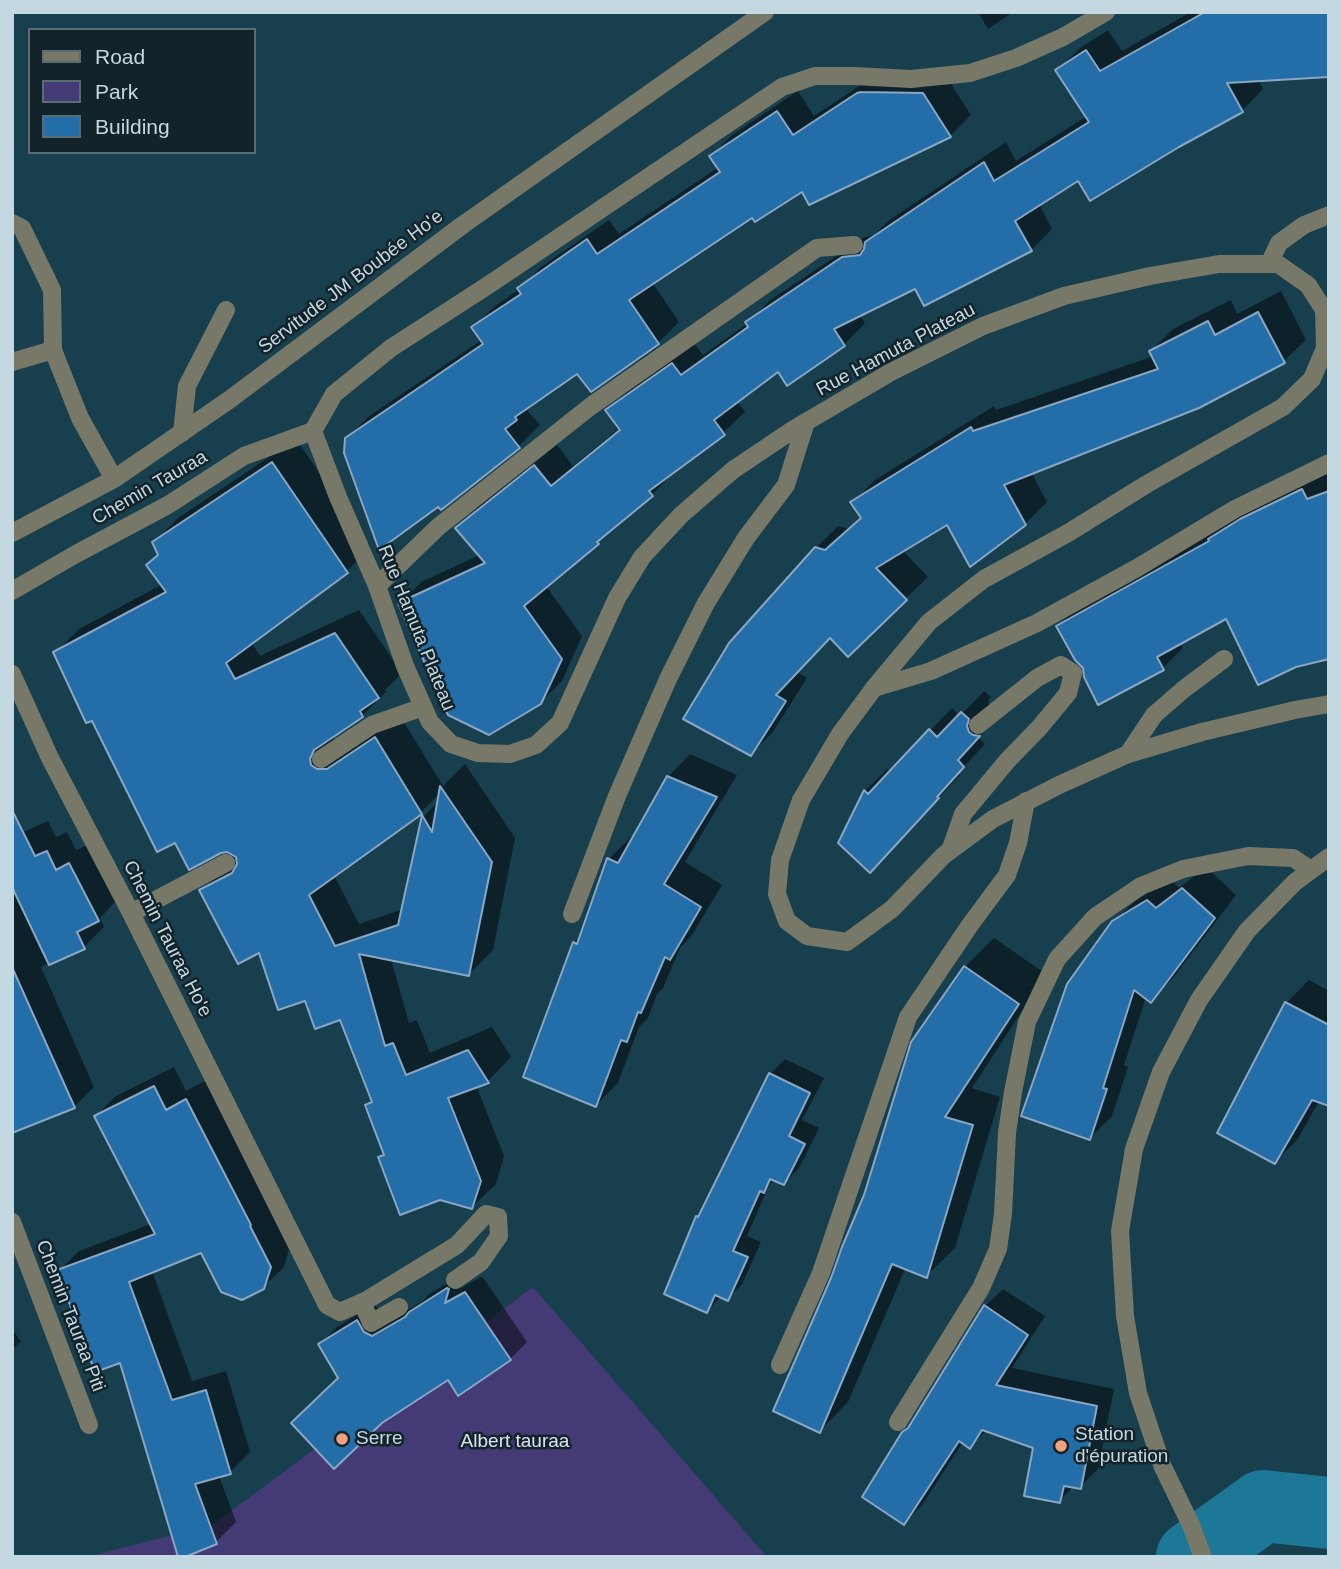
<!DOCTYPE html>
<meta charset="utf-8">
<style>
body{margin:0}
#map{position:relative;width:1341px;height:1569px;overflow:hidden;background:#183f4e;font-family:Arial,sans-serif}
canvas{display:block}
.frame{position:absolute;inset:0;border:14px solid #c4d8e2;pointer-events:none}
.legend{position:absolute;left:28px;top:28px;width:228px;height:126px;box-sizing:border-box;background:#13232a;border:2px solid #5a6b74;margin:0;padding:9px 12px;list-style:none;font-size:21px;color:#c4d8e2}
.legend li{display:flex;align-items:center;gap:14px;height:35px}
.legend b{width:35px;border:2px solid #5a6b74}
</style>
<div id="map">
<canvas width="1341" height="1569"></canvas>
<div class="frame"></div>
<ul class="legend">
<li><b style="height:9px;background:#787868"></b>Road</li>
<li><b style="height:19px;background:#433a76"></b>Park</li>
<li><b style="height:19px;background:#236da9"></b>Building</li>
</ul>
</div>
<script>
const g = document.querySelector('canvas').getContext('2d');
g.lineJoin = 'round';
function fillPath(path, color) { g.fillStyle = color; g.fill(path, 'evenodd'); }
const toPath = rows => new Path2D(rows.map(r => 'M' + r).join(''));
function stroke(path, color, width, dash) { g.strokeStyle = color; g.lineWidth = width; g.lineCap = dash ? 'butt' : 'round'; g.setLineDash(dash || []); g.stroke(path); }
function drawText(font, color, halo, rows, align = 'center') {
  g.font = font + ' Arial,sans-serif'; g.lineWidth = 5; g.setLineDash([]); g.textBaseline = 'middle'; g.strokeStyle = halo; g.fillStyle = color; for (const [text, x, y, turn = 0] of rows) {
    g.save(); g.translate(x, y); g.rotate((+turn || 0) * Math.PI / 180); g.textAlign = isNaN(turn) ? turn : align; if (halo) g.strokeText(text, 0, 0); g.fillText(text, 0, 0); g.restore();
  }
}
const green = toPath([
 [533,1287,767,1557,87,1557,212,1525]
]);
const shadow = toPath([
 [978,12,1013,12,988,29],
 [1191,12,1329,12,1258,79,1263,89,1242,111,1078,179,1039,204,1052,229,1031,250,916,286,859,314,865,323,844,345,778,370,737,401,745,412,723,433,672,471,673,473,652,495,546,586,582,636,562,681,540,703,400,604,421,582,480,555,458,528,479,506,557,445,573,466,621,427,607,410,629,389,694,343,703,355,748,323,769,301,865,237,874,235,888,221,1006,142,1016,161,1087,116,1058,70,1079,49,1108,30,1122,51],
 [879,73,944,73,971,115,950,136,802,189,753,216,652,282,679,322,658,343,591,390,577,371,526,409,540,425,519,446,441,508,346,439,368,417,482,340,474,327,495,306,520,289,541,267,609,220,619,234,719,167,711,156,732,135,798,91,814,116],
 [1281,291,1306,340,1283,362,1031,472,1047,502,1025,524,948,523,902,550,928,577,848,654,831,636,797,672,807,678,773,732,751,754,816,548,838,526,849,529,862,517,853,502,875,480,994,406,996,410,1154,356,1151,351,1173,329,1231,300,1237,314],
 [296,439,371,548,347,571,251,642,260,656,359,610,402,673,385,690,386,692,362,716,333,735,335,741,399,714,443,786,465,764,515,838,493,950,469,974,391,959,409,1023,417,1020,430,1053,492,1027,511,1057,488,1081,476,1085,504,1156,496,1184,472,1207,380,1158,385,1153,367,1105,373,1099,341,1018,306,999,202,890,225,866,238,860,237,856,227,850,175,840,92,719,55,653,79,629,163,584,159,555,154,542,178,518],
 [441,792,440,800,424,816,403,909,359,924,334,875,420,813],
 [1323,470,1329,479,1329,658,1227,617,1180,643,1183,648,1163,668,1085,667,1058,626,1079,605],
 [984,691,990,696,988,703,991,709,999,714,978,737,985,744,958,773,960,775,892,848,840,843,865,791,887,769,891,772,952,708,960,716],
 [690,754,737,775,685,862,722,885,692,935,680,948,663,988,657,994,648,1018,639,1027,618,1083,596,1105,574,943,582,936,609,859,631,837,634,838,668,777],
 [48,821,56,837,67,832,76,850,90,844,118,899,100,918,104,927,84,947,41,967,94,1087,74,1107,12,1127,12,837],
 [1206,867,1236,895,1173,978,1151,1000,1146,997,1124,1065,1128,1067,1112,1116,1090,1138,1113,923,1136,900,1170,879,1179,888],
 [994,938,1046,974,972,1088,1000,1097,955,1248,926,1276,906,1267,848,1402,820,1431,833,1278,865,1196,913,1043,965,967],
 [1309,980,1329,991,1329,1104,1320,1100,1297,1140,1275,1162,1219,1132,1286,1003],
 [785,1059,824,1078,802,1120,819,1128,799,1168,784,1183,775,1179,769,1185,747,1236,761,1242,742,1284,727,1299,721,1296,707,1311,697,1217,702,1212,770,1074],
 [174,1067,186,1091,207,1080,290,1246,284,1267,263,1287,202,1251,152,1271,192,1381,226,1371,250,1452,230,1472,219,1476,236,1522,216,1542,181,1557,121,1360,59,1271,79,1251,151,1224,96,1116,116,1096],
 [465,1272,460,1289,482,1276,527,1342,510,1359,449,1377,340,1378,320,1344,337,1327,375,1304,381,1315,390,1320,423,1301,428,1295],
 [1003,1289,1045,1316,1012,1368,1114,1389,1098,1469,1080,1487,1074,1486,1059,1501,1035,1447,987,1430,970,1447,963,1442,922,1505,904,1523,911,1426,985,1306],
 [12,1329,21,1341,12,1350]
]);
const river = toPath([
 [1192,1557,1263,1506,1329,1513]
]);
const building = toPath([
 [1205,12,1329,12,1329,77,1227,83,1243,112,1179,147,1090,201,1078,181,1015,221,1032,251,924,306,915,289,834,329,845,346,787,386,778,372,714,420,725,435,649,491,653,496,597,542,599,544,524,606,562,659,541,704,489,735,448,715,398,603,485,563,455,528,534,465,551,486,620,430,605,410,672,363,681,375,748,327,745,322,842,257,860,255,864,249,865,242,984,162,994,181,1089,122,1055,70,1086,50,1100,71,1205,12],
 [861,92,923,93,951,137,809,205,802,192,755,222,752,218,629,300,659,344,591,392,577,374,515,417,517,420,505,429,520,448,441,510,438,507,379,550,344,453,345,438,483,344,471,327,521,294,517,288,587,239,597,254,720,172,709,156,777,111,793,135,857,93,861,92],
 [1258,312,1285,363,1199,408,1004,485,1026,525,970,567,947,525,876,568,907,600,848,657,830,638,776,695,786,701,751,756,683,719,729,643,815,547,825,550,861,518,850,502,971,427,973,431,1158,369,1149,351,1208,321,1215,335,1258,312],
 [272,462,348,573,226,663,235,679,335,633,379,698,360,711,363,717,314,750,310,759,311,765,317,769,327,769,375,737,422,814,309,895,335,946,398,925,422,815,432,832,440,786,492,862,469,976,359,954,385,1046,393,1043,406,1075,468,1050,489,1083,448,1098,481,1181,472,1209,440,1200,400,1215,378,1157,384,1155,365,1105,372,1102,340,1020,315,1029,305,1001,278,1010,259,953,238,964,199,890,232,873,237,864,236,857,227,852,221,853,189,870,175,843,157,852,92,721,86,723,53,652,166,592,146,565,158,555,152,542,272,462],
 [1302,489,1307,499,1329,491,1329,659,1296,667,1258,685,1226,619,1157,657,1164,670,1098,705,1084,677,1083,668,1075,660,1056,626,1209,541,1208,539,1240,519,1302,489],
 [961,712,969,719,967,726,969,732,973,735,980,736,958,760,964,767,937,797,939,798,870,873,838,843,864,790,868,794,929,729,937,737,961,712],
 [667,776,717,797,664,884,701,907,670,960,665,957,641,1013,638,1012,627,1042,621,1040,596,1107,523,1077,573,942,577,944,607,858,618,863,667,776],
 [12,810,35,856,47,851,56,870,69,863,99,921,77,932,85,949,49,965,12,887,12,810],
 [1182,888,1215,918,1151,1003,1134,990,1103,1088,1107,1089,1090,1140,1021,1116,1067,984,1112,921,1147,900,1156,908,1182,888],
 [964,966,1019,1004,945,1117,973,1125,927,1278,892,1264,820,1433,773,1411,831,1278,842,1247,864,1195,911,1042,964,966],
 [12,967,75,1108,12,1133,12,967],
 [1285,1002,1329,1025,1329,1106,1312,1100,1275,1164,1217,1133,1285,1002],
 [769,1073,810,1093,789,1136,805,1144,784,1185,770,1179,764,1193,760,1191,733,1251,748,1257,728,1301,715,1295,707,1313,664,1294,696,1216,698,1217,769,1073],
 [154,1086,166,1110,186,1099,251,1225,250,1226,271,1267,264,1289,242,1300,221,1292,201,1253,129,1282,172,1400,206,1390,231,1474,195,1484,217,1544,185,1557,178,1557,120,1363,95,1372,57,1270,155,1234,94,1116,154,1086],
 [447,1288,449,1289,445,1303,465,1292,511,1360,458,1396,448,1380,382,1423,334,1469,291,1423,338,1378,318,1344,357,1320,364,1332,372,1336,405,1317,409,1312,447,1288],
 [984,1305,1028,1335,996,1385,1097,1406,1081,1489,1064,1486,1060,1503,1024,1496,1033,1448,982,1430,970,1449,959,1441,904,1525,862,1497,902,1432,908,1428,984,1305]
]);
const minor = toPath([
 [1106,12,1063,37,1016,58,970,73,911,79,854,76,815,76,782,87,490,284,391,348,334,394,313,431,338,497,377,586,405,666,430,722,451,744,478,753,510,754,536,745,560,723,617,598,642,557,681,515,733,470,794,429,891,372,983,326,1064,296,1150,276,1219,264,1278,264,1308,285,1324,310,1325,348,1312,379,1283,407,1147,484,1068,533,984,579,929,622,874,688,840,734,801,800,780,860,777,894,787,921,807,936,847,942,892,909,944,855,993,819,1059,785,1128,754,1202,732,1295,710,1329,704],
 [12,223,22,228,52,290,53,350],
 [1269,264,1279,243,1304,225,1329,215],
 [12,362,53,350,80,418,114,479],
 [182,433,187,386,226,310],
 [12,533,114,479,229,400,464,224,765,12],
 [377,586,438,527,591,406,817,248,854,245],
 [12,591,76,554,168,505,244,456,313,431],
 [12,674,50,758,131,913,327,1305,340,1312,367,1300,457,1245,486,1214,498,1217,499,1236,481,1262,455,1280],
 [874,688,931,671,1037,623,1137,568,1235,509,1329,463],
 [1128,754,1154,715,1184,689,1224,659],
 [321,759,372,725,423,707],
 [950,851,963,814,1007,761,1039,728,1068,693,1073,673,1061,665,1037,678,978,725],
 [131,913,226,863],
 [572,914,617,796,668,679,706,603,746,538,786,485,806,422],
 [12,1222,89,1425],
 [362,1302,371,1323,399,1307],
 [780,1365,821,1273,908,1017,970,925,1007,875,1018,843,1026,801],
 [898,1422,981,1288,998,1249,1003,1214,1007,1133,1013,1092,1027,1022,1057,959,1095,917,1141,886,1183,869,1248,856,1293,858,1311,870],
 [1203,1557,1191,1525,1162,1465,1138,1393,1125,1316,1120,1231,1134,1149,1161,1072,1199,1000,1247,931,1295,882,1329,857]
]);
const markers = [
 [342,1439,7,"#f0a27a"],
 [1061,1446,7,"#f0a27a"]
];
const streetNames = [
 ["Servitude JM Boubée Ho'e",351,282,-37],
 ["Rue Hamuta Plateau",896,350,-28],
 ["Chemin Tauraa",150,488,-30],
 ["Rue Hamuta Plateau",416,628,68],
 ["Chemin Tauraa Ho'e",167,939,63],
 ["Chemin Tauraa Piti",70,1316,69]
];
const poiNames = [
 ["Station",1075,1435],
 ["d'épuration",1075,1457],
 ["Serre",356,1439]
];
const parkNames = [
 ["Albert tauraa",515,1442]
];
fillPath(green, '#433a76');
fillPath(shadow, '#0007');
stroke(river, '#1d7898', 72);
fillPath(building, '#236da9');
stroke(building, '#8aa6c2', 2);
stroke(minor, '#787868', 18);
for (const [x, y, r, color] of markers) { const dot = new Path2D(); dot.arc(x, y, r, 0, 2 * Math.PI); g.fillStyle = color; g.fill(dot); stroke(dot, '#13232a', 2.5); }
drawText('19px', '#c4d8e2', '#13232a', streetNames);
drawText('19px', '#c4d8e2', '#13232a', poiNames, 'left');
drawText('19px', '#e0dff5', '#13232a', parkNames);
</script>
